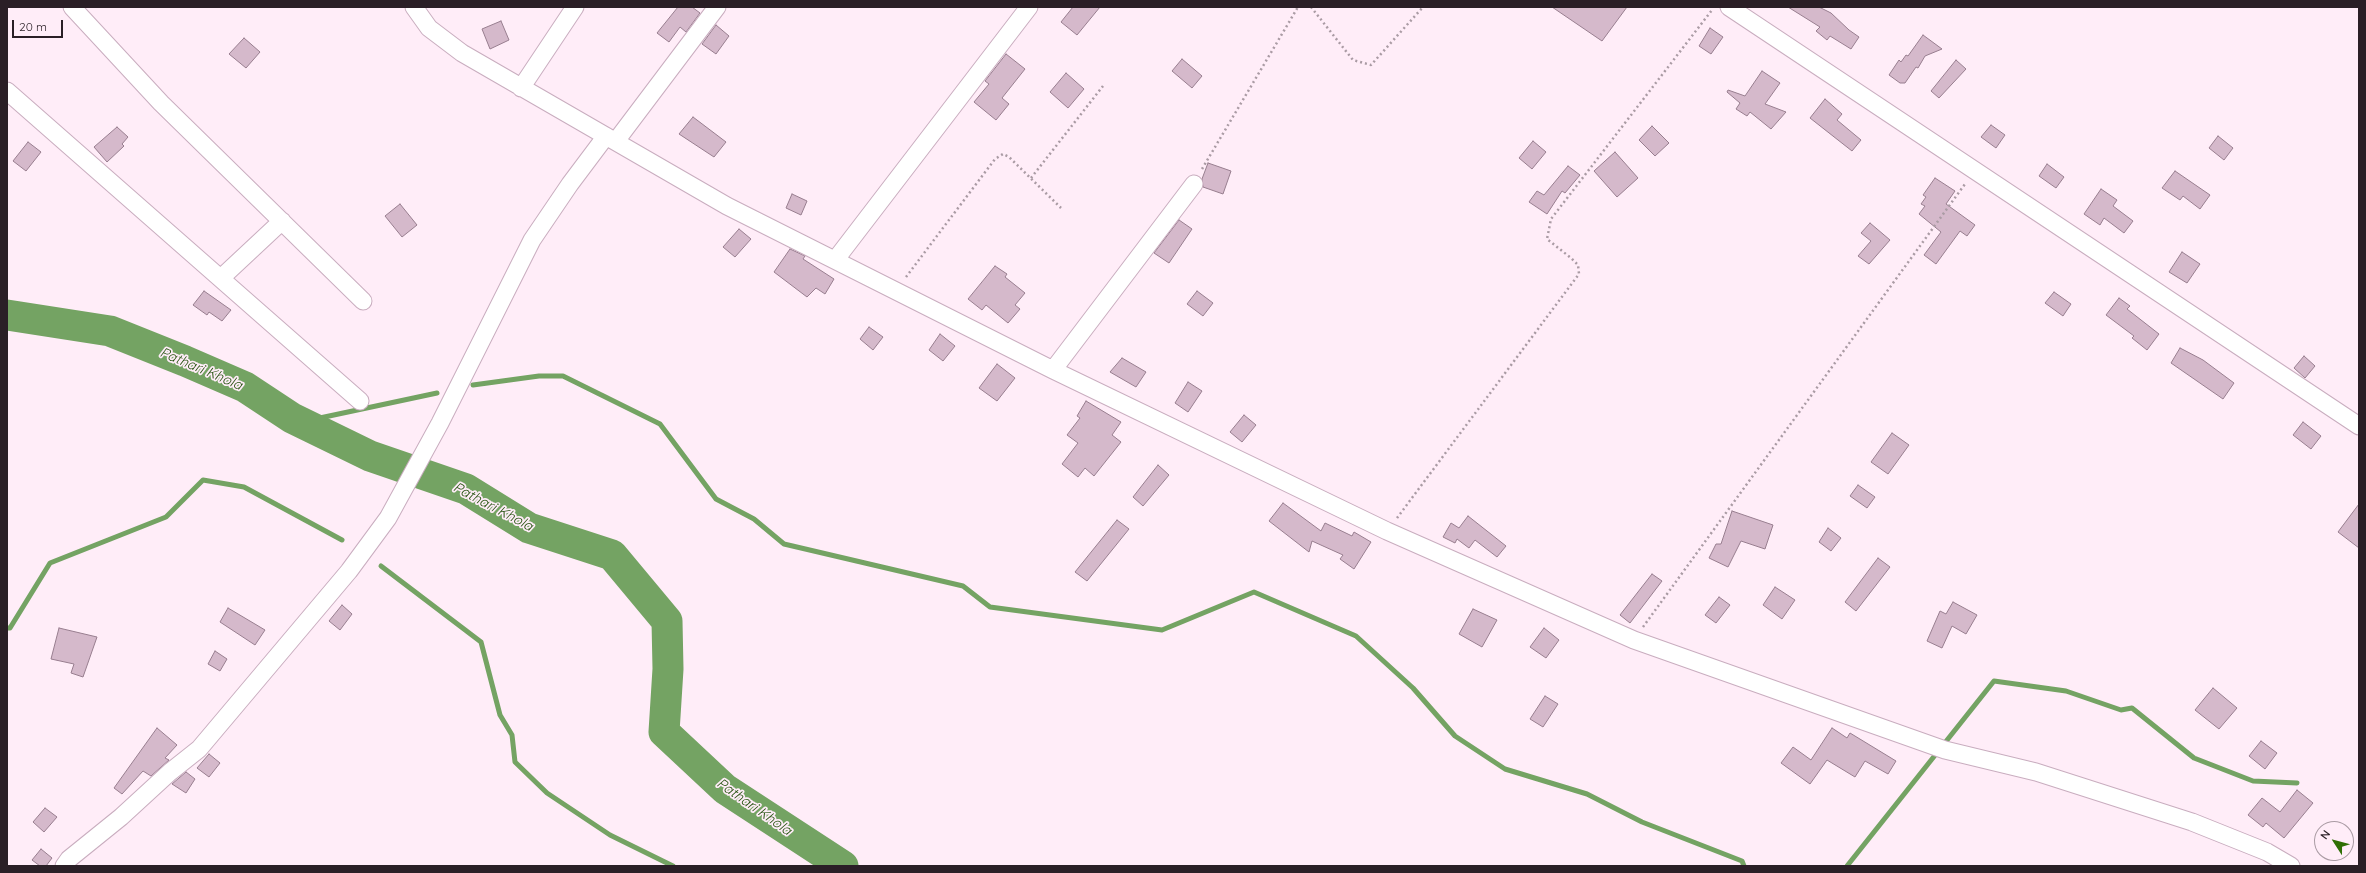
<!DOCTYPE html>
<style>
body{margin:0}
#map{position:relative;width:2366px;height:873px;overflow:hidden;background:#ffedf8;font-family:Quicksand,sans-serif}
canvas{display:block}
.frame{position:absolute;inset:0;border:8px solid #2a1f26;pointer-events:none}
.north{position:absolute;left:2314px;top:821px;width:40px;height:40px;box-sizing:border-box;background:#ffedf8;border:1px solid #aa9ba4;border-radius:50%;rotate:306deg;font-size:11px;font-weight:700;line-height:16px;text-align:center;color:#2a1f26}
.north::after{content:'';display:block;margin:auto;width:14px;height:18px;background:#2f6f05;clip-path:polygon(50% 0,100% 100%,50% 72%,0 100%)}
.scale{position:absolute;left:12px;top:20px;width:51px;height:18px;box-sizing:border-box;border:2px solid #2a1f26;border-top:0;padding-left:5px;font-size:12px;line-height:14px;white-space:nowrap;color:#2a1f26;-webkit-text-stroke:3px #ffedf8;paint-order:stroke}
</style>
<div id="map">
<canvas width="2366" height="873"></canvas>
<div class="frame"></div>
<div class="north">N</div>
<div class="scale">20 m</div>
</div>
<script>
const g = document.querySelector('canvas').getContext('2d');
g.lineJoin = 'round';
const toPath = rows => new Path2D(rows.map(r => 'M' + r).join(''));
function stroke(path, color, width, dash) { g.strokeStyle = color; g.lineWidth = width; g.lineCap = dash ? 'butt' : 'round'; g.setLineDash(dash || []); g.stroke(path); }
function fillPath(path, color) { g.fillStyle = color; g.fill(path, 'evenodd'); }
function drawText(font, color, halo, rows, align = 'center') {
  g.font = font + ' Quicksand,sans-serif'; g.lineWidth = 3.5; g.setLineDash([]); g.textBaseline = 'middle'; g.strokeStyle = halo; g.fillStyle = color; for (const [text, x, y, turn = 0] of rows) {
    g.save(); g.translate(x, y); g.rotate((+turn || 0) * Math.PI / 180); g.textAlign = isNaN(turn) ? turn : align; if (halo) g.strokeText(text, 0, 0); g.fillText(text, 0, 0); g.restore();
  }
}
const stream = toPath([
 [473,385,539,376,563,376,660,424,716,499,754,519,784,544,963,586,990,607,1162,630,1254,592,1356,636,1413,688,1455,736,1505,769,1587,794,1642,822,1742,861,1744,866],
 [301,422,437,393],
 [381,566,481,642,500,715,512,735,515,762,547,793,610,835,673,866],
 [7,628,10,628,50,563,166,517,203,480,244,487,342,540],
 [1847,866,1994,681,2066,691,2121,710,2132,708,2194,758,2253,781,2297,783]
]);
const river = toPath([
 [7,315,110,331,185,361,245,387,292,418,370,456,466,489,529,528,612,555,667,621,668,669,664,732,725,789,843,866]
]);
const building = toPath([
 [678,7,692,7,700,13,686,32,680,27,669,42,657,33,678,7],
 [1073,7,1100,7,1077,35,1061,22,1073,7],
 [1552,7,1627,7,1602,41,1552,7],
 [1788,7,1819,7,1831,13,1849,30,1859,37,1851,49,1830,36,1827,40,1816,31,1820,27,1788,7],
 [501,21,509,40,490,49,482,29,501,21],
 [716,25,729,36,716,54,702,44,716,25],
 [1710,28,1723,37,1711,54,1699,46,1710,28],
 [1923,35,1942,49,1925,56,1918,68,1916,67,1905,83,1900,83,1889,75,1899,60,1901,62,1906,55,1908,56,1923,35],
 [244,38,260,52,246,68,229,54,244,38],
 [1006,54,1025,69,1002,98,1009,104,996,120,974,102,989,84,985,81,1006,54],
 [1182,59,1202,76,1192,88,1172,71,1182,59],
 [1956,60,1966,69,1939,98,1931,91,1956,60],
 [1762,71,1780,83,1765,104,1786,112,1771,129,1750,112,1747,116,1736,109,1740,103,1727,92,1728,90,1745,96,1762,71],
 [1066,73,1084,89,1068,108,1050,92,1066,73],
 [1825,99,1842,114,1837,120,1861,140,1852,151,1810,118,1825,99],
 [693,117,726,142,714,157,679,134,693,117],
 [1991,125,2005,135,1996,148,1981,137,1991,125],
 [1652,126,1669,143,1655,156,1639,140,1652,126],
 [117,127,128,137,122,144,124,146,107,162,94,147,117,127],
 [2218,136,2233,148,2224,160,2209,148,2218,136],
 [1533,141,1546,152,1532,169,1519,158,1533,141],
 [28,142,41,152,26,171,13,161,28,142],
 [1615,152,1638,178,1617,197,1594,171,1615,152],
 [1208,163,1231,171,1223,194,1203,187,1202,179,1208,163],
 [2047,164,2064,177,2056,188,2039,176,2047,164],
 [1568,166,1580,175,1565,193,1562,191,1547,214,1529,202,1537,191,1544,195,1568,166],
 [2175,171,2210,195,2200,209,2183,196,2180,200,2162,188,2175,171],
 [1935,178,1955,191,1946,204,1975,225,1967,236,1960,231,1936,264,1924,255,1941,232,1919,214,1925,206,1921,204,1926,197,1923,195,1935,178],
 [2101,189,2117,200,2113,206,2133,221,2124,233,2104,218,2100,225,2084,214,2101,189],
 [792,194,807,201,801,215,786,208,792,194],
 [400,204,417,225,402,237,385,216,400,204],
 [1179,220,1192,229,1169,263,1154,253,1179,220],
 [1870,223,1890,240,1869,264,1858,256,1871,241,1861,233,1870,223],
 [739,229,751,239,735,257,723,247,739,229],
 [790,249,805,256,803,259,834,279,825,294,816,288,807,297,774,272,790,249],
 [2182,252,2200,264,2187,283,2169,272,2182,252],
 [995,266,1007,274,1005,277,1025,293,1015,305,1020,309,1008,323,986,305,982,310,968,299,995,266],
 [204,291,231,310,222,321,209,312,207,315,193,305,204,291],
 [1197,291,1213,303,1203,316,1187,304,1197,291],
 [2054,292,2071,304,2063,316,2045,303,2054,292],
 [2119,298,2130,306,2127,309,2159,334,2147,350,2132,338,2134,336,2106,315,2119,298],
 [869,327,883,337,873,350,860,339,869,327],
 [940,334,955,346,943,361,929,350,940,334],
 [2180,348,2203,360,2234,383,2223,399,2171,363,2180,348],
 [2304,356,2315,366,2305,378,2294,368,2304,356],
 [1122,358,1146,372,1136,387,1110,372,1122,358],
 [997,364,1015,378,997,401,979,388,997,364],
 [1188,382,1202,391,1188,412,1175,403,1188,382],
 [1086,401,1121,422,1112,435,1121,442,1094,476,1085,468,1078,477,1062,464,1078,443,1067,435,1080,418,1077,416,1086,401],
 [1244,415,1256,425,1242,442,1230,432,1244,415],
 [2303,422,2321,436,2311,449,2293,435,2303,422],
 [1892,433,1909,445,1888,474,1871,462,1892,433],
 [1158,465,1169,475,1143,506,1133,497,1158,465],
 [1858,485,1875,497,1867,508,1850,496,1858,485],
 [1283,503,1321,531,1325,523,1352,536,1354,532,1371,542,1354,569,1340,559,1343,555,1312,541,1309,552,1269,521,1283,503],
 [2359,504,2359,548,2338,532,2359,504],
 [1732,511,1773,525,1765,549,1741,541,1728,567,1709,558,1716,544,1721,544,1732,511],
 [1468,516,1506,546,1497,557,1475,540,1469,548,1457,539,1455,543,1443,537,1451,523,1459,528,1468,516],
 [1117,520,1129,529,1087,581,1075,572,1117,520],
 [1828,528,1841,538,1831,551,1819,542,1828,528],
 [1878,558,1890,567,1856,611,1845,602,1878,558],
 [1652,574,1662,581,1630,623,1620,615,1652,574],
 [1775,587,1795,600,1782,619,1763,605,1775,587],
 [1719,597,1730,605,1716,623,1705,615,1719,597],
 [1953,602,1977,615,1966,634,1952,626,1942,648,1927,641,1940,611,1946,614,1953,602],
 [342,605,352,614,340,630,329,621,342,605],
 [228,608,265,630,255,645,220,622,228,608],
 [1473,609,1497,620,1482,647,1459,634,1473,609],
 [59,628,97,637,83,677,71,673,74,664,51,659,59,628],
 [1544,628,1559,640,1546,658,1530,647,1544,628],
 [215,651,227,659,220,671,208,664,215,651],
 [2213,688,2237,708,2219,729,2195,710,2213,688],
 [1545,696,1558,704,1543,727,1530,719,1545,696],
 [157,728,177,745,165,758,169,760,151,776,143,771,122,794,114,788,157,728],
 [1832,728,1847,738,1850,733,1896,761,1888,774,1865,761,1855,777,1827,760,1810,784,1781,763,1793,747,1811,760,1832,728],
 [2261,741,2277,753,2265,769,2249,756,2261,741],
 [209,754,220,763,209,777,197,768,209,754],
 [186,772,195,779,186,793,172,784,186,772],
 [2297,790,2313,803,2284,838,2266,823,2263,827,2248,815,2262,798,2280,812,2297,790],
 [45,808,57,817,44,832,33,822,45,808],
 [41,849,52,858,46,866,40,866,32,860,41,849]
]);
const path = toPath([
 [1311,7,1353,60,1371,65,1423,7],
 [1202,169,1298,7],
 [1031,178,1103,86],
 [906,277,995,159,1003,154,1009,157,1061,208],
 [1397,518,1579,274,1578,265,1571,258,1547,239,1551,219,1712,10],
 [1643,627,1965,184]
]);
const street = toPath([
 [72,7,161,103,363,301],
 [414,7,429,28,462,53,727,206,1053,370,1387,531,1634,640,1945,750,2036,772,2192,822,2267,852,2291,866],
 [1729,7,2359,426],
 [521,88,575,7],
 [7,91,360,401],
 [616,141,717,7],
 [836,259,1029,7],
 [221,278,282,221],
 [1053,370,1194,184],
 [64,866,69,859,121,817,170,772,199,749,349,571,388,518,440,423,532,240,570,184,606,136]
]);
const waterNames = [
 ["Pathari Khola",201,369,23],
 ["Pathari Khola",493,507,28],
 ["Pathari Khola",754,807,35]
];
stroke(stream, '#74a363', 5);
stroke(river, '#74a363', 31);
fillPath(building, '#d5b9cb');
stroke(building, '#987e8f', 1);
stroke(street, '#c9adbf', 19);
stroke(path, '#aa9ba4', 2.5, [2, 3]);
stroke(street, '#fff', 17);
drawText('italic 14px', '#285412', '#ffedf8', waterNames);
</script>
